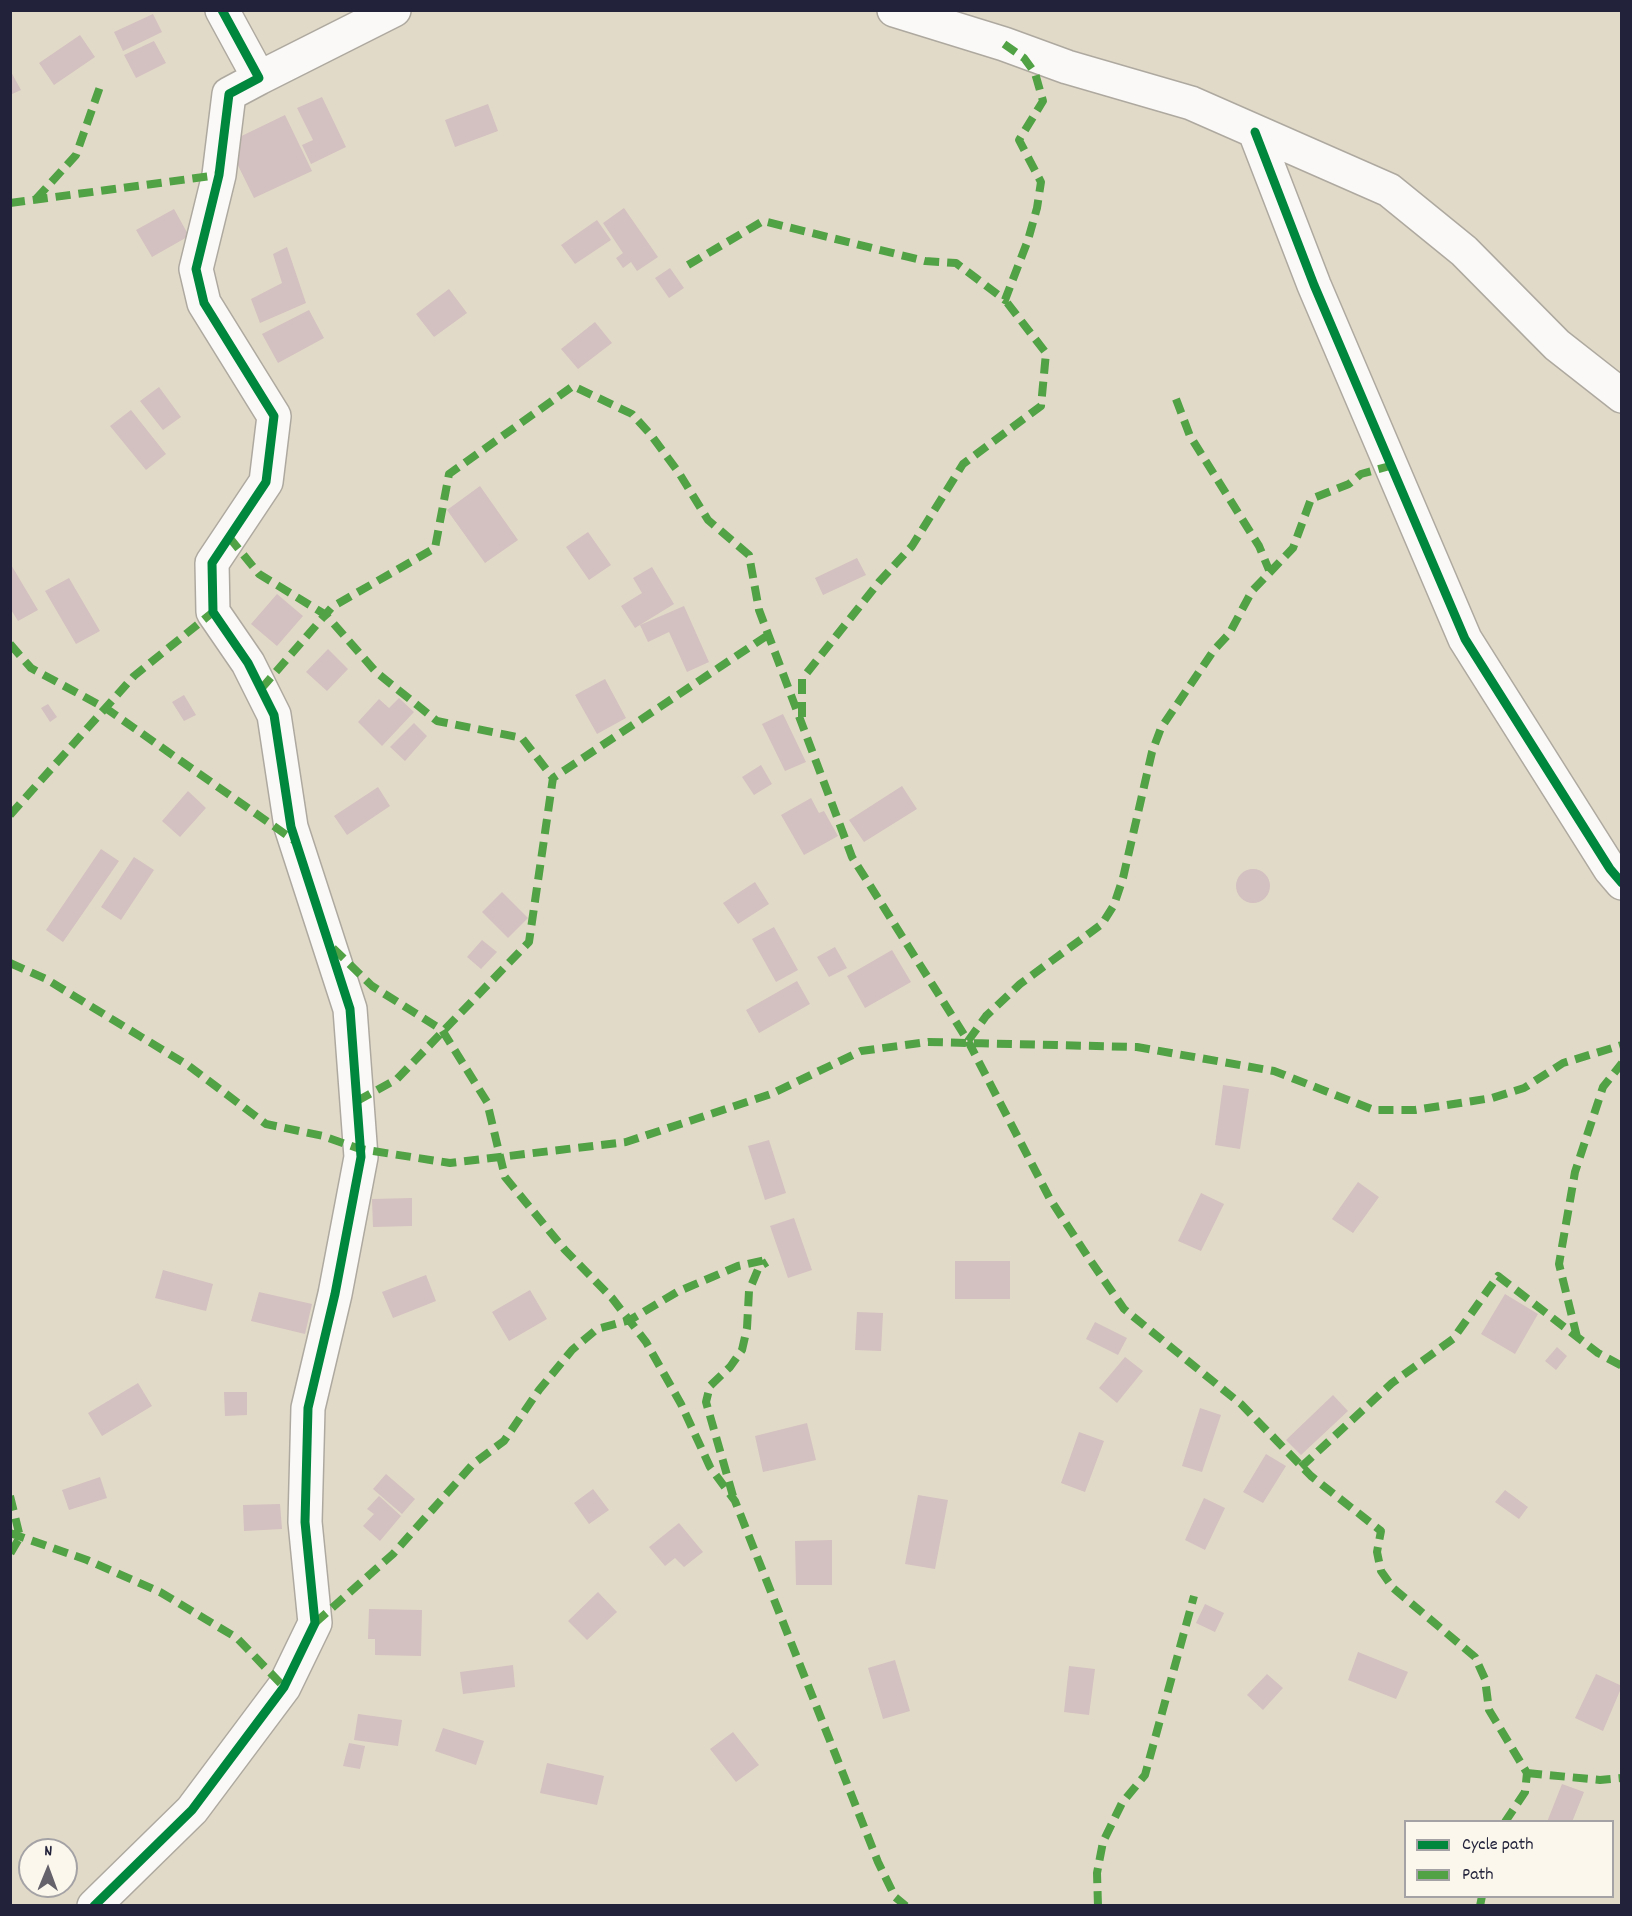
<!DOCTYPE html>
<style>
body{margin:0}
#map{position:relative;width:1632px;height:1916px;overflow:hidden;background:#e2dac8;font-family:Dekko,sans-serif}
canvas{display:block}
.frame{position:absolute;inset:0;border:12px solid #22223b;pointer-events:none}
.legend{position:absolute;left:1404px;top:1820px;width:210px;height:78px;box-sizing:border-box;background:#fbf7ec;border:2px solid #a4a2a5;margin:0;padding:8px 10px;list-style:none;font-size:18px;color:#22223b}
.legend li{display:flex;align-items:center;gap:12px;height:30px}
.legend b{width:30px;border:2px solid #a4a2a5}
.north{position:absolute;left:18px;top:1838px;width:60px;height:60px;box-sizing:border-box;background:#fbf7ec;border:2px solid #a4a2a5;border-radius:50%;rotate:1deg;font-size:16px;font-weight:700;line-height:24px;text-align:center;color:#22223b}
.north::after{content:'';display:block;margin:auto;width:21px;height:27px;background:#65626c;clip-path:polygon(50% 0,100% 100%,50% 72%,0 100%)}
</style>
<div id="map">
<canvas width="1632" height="1916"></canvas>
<div class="frame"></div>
<ul class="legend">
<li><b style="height:8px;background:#00873e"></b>Cycle path</li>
<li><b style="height:8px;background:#50a245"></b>Path</li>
</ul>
<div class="north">N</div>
</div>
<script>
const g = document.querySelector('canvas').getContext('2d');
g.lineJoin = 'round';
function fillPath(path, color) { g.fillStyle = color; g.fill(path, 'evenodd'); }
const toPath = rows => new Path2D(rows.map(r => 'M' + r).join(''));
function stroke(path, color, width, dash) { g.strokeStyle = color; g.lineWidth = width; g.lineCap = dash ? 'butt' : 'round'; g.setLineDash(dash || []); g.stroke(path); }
const building = toPath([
 [153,14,162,32,123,51,114,32],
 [80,35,95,57,54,85,39,63],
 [154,41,166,63,136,78,124,55],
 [10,70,21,90,10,95],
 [322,97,346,147,311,164,302,145,313,140,297,108],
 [488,104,498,131,455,147,445,120],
 [285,115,312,171,254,198,227,143],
 [624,208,658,257,637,271,631,262,623,268,616,258,623,253,603,223],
 [174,209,189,236,152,257,136,230],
 [597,220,611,240,575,264,561,245],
 [287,247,306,303,260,323,251,299,282,283,273,254],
 [670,268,684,288,669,298,655,278],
 [449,289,467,313,434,337,416,314],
 [309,310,324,338,278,363,262,334],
 [595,322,612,343,578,369,561,349],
 [159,387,181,417,163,430,140,401],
 [131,410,166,454,146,470,110,426],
 [480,486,518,540,485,563,447,510],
 [588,532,611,565,589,580,566,547],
 [857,558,866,575,823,595,815,578],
 [10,563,38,610,18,621,10,608],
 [652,567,674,604,635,628,621,606,642,593,633,578],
 [69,578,100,631,76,644,45,591],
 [277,594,303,616,277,646,251,624],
 [684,606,709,662,687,672,669,632,648,642,640,625],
 [328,649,348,669,327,691,306,672],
 [605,679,626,718,597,734,575,695],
 [184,695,196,715,184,721,172,702],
 [399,698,414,712,382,746,358,722,379,699,389,708],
 [48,704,57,717,50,722,41,708],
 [783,714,806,762,785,771,762,724],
 [414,723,427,736,405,761,390,747],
 [761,765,772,784,754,795,742,777],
 [902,786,917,809,864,842,849,820],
 [378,787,390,806,347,835,334,816],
 [188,791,206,808,180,837,162,821],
 [811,798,819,813,824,811,838,836,804,855,781,815],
 [101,849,119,861,63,942,46,930],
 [134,857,154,870,121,920,101,907],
 '1236 886a17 17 0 1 1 34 0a17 17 0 1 1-34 0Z',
 [755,882,769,904,738,924,723,903],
 [502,892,528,918,508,938,482,912],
 [774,927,798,970,776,982,752,939],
 [482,940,497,952,481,969,467,957],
 [835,947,847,968,829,977,817,957],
 [892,950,911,982,865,1008,847,976],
 [797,981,810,1004,759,1033,746,1010],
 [1223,1085,1249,1089,1240,1149,1215,1145],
 [769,1140,786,1193,765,1200,748,1146],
 [1358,1182,1379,1197,1353,1233,1332,1219],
 [1201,1193,1224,1204,1201,1251,1178,1241],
 [412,1198,412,1226,373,1227,372,1199],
 [794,1218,812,1270,788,1278,770,1226],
 [955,1261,1010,1261,1010,1299,955,1299],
 [163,1270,213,1284,206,1311,155,1298],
 [426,1275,436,1301,393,1318,382,1292],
 [530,1290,547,1319,509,1341,492,1312],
 [259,1292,312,1304,305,1334,251,1321],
 [1505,1294,1538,1314,1515,1354,1481,1334],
 [857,1312,883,1313,881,1351,855,1350],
 [1095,1322,1127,1338,1118,1355,1086,1339],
 [1557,1347,1567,1356,1556,1370,1545,1361],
 [1125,1357,1143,1371,1117,1403,1099,1388],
 [138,1383,152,1406,102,1436,88,1413],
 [224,1392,247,1392,247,1415,225,1416],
 [1333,1395,1348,1411,1301,1455,1286,1440],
 [1200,1408,1221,1415,1202,1472,1182,1466],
 [807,1423,816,1460,763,1472,755,1436],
 [1079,1432,1104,1441,1085,1492,1061,1483],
 [1266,1454,1286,1466,1263,1503,1243,1492],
 [386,1474,415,1499,402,1514,373,1489],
 [100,1477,107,1498,69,1510,62,1490],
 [593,1489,609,1510,589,1524,574,1503],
 [1505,1490,1528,1507,1519,1519,1495,1502],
 [918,1495,948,1500,935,1569,905,1564],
 [379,1496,401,1516,380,1541,363,1526,374,1514,367,1509],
 [1204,1498,1225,1508,1205,1550,1185,1540],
 [280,1504,282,1529,244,1531,243,1505],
 [679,1523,703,1552,684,1567,675,1558,665,1566,649,1547],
 [832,1540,832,1585,796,1585,795,1541],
 [598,1592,617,1612,587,1640,568,1621],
 [1205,1604,1224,1613,1215,1632,1196,1623],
 [369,1609,422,1610,421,1656,375,1655,375,1639,368,1639],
 [1358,1652,1408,1672,1396,1699,1348,1680],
 [895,1660,910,1711,883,1719,868,1668],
 [513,1665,515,1687,463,1694,460,1672],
 [1069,1666,1095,1669,1089,1715,1064,1712],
 [1267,1674,1283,1688,1263,1710,1247,1695],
 [1596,1674,1622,1686,1603,1731,1575,1718],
 [358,1714,402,1720,398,1746,354,1740],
 [443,1728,484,1741,476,1765,435,1751],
 [733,1732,759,1765,736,1782,710,1749],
 [349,1743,365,1746,360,1769,343,1766],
 [547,1763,604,1776,597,1805,540,1793],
 [1562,1784,1584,1792,1572,1822,1547,1822]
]);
const minor = toPath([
 [894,10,1004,44,1067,67,1191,103,1389,190,1464,251,1557,345,1622,396],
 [259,78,394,10],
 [1255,132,1314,285,1465,639,1610,869,1622,883],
 [94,1906,192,1810,284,1687,315,1623,305,1522,308,1408,335,1294,361,1157,350,1009,291,827,274,715,248,663,213,612,212,563,266,482,274,416,204,303,196,269,219,175,229,94,259,78,222,10]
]);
const quiet = toPath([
 [36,199,76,155,102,81],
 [10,203,219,175],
 [688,265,763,221,925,261,956,263,1005,300,1028,240,1037,208,1041,182,1019,140,1043,101,1035,73,1024,58,1004,44],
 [1176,399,1190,436,1259,546,1269,570],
 [229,537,259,574,326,615,376,672,437,721,522,738,553,778],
 [10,644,31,668,107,709,295,841],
 [261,689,332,607,435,548,449,474,573,386,632,414,651,435,679,473,708,520,749,555,759,610,852,857,968,1041,1050,1199,1088,1257,1124,1309,1241,1404,1311,1476,1381,1531,1377,1552,1381,1571,1393,1588,1475,1657,1485,1679,1489,1710,1527,1773,1525,1792,1505,1822],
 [802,717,802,679,879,582,912,546,963,464,1041,406,1046,353,1005,300],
 [10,815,134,676,213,612],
 [333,948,372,986,442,1030,487,1102,505,1177,565,1250,612,1298,646,1342,681,1404,710,1467,735,1501,878,1862,895,1897,906,1906],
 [10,963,46,979,189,1066,266,1124,323,1136,360,1149,450,1163,626,1142,771,1094,861,1051,928,1042,1137,1047,1274,1071,1374,1110,1415,1110,1492,1098,1524,1088,1563,1063,1622,1045],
 [968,1041,986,1016,1020,984,1102,924,1114,905,1123,878,1152,752,1161,728,1214,650,1229,634,1252,591,1293,548,1311,499,1349,484,1361,474,1390,466],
 [357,1101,397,1079,529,942,553,778,768,635],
 [1577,1337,1559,1264,1575,1172,1603,1087,1622,1063],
 [1301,1467,1392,1383,1453,1339,1498,1276,1598,1353,1622,1366],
 [10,1496,20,1537,10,1554],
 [733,1496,706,1402,710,1386,730,1367,742,1350,747,1328,749,1291,759,1267,767,1262],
 [10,1533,87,1560,160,1592,237,1638,284,1687],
 [315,1623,393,1554,473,1464,504,1441,539,1390,572,1350,597,1329,630,1320,677,1292,738,1266,770,1259],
 [1527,1773,1600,1780,1622,1778],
 [1098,1906,1097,1873,1103,1842,1122,1803,1145,1775,1194,1596],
 [1480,1906,1482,1896]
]);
const cycleway = toPath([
 [1255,132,1314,285,1465,639,1610,869,1622,883],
 [94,1906,192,1810,284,1687,315,1623,305,1522,308,1408,335,1294,361,1157,350,1009,291,827,274,715,248,663,213,612,212,563,266,482,274,416,204,303,196,269,219,175,229,94,259,78,222,10]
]);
fillPath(building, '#d3c0c0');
stroke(minor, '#aea9a0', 36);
stroke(minor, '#fbf9f7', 33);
stroke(quiet, '#50a245', 8, [15, 8]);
stroke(cycleway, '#00873e', 9);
</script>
